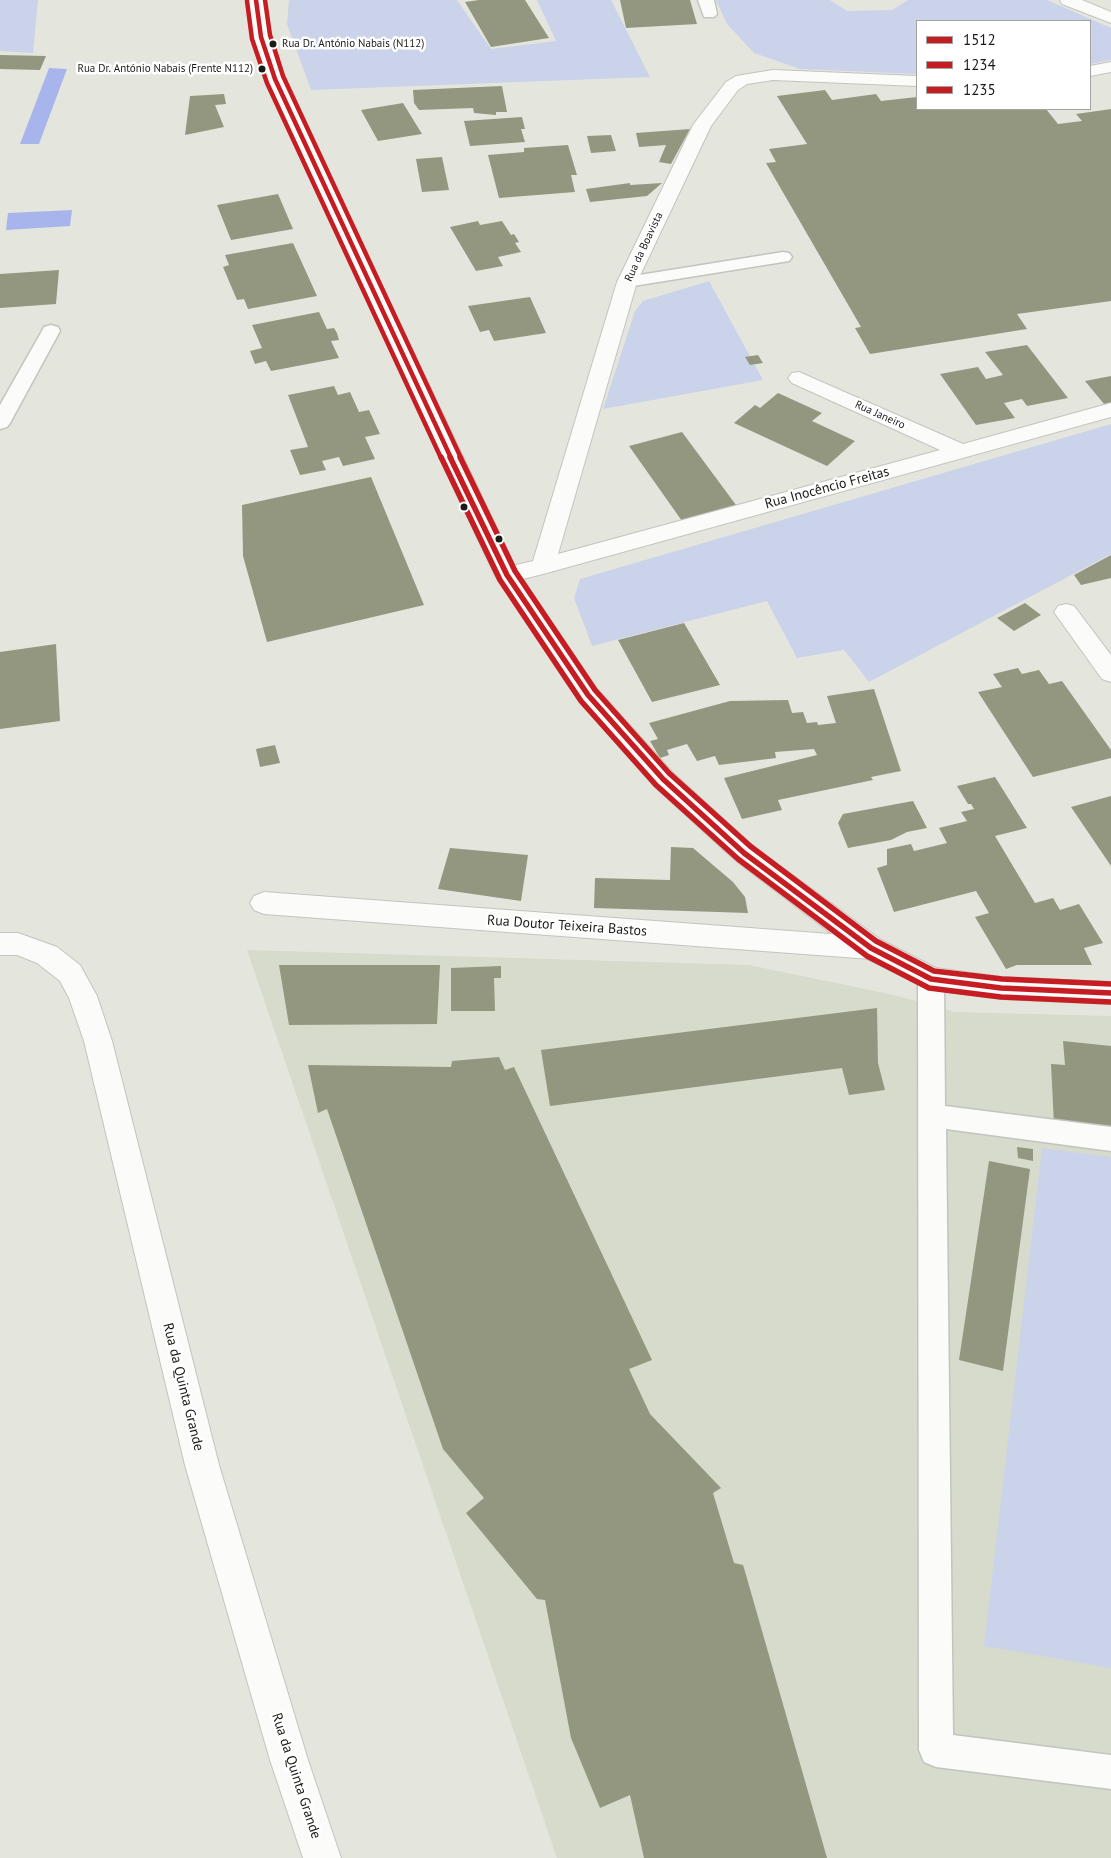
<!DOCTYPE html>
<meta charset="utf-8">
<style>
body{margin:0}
#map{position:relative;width:1111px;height:1858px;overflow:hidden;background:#e4e6de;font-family:"PT Sans",sans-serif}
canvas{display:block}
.legend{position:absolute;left:916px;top:20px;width:175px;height:90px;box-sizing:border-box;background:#fff;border:1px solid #a3a4a2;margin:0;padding:6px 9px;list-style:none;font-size:15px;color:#1a1b17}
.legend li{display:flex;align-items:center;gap:10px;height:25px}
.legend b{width:25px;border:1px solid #a3a4a2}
</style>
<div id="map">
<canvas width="1111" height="1858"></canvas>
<ul class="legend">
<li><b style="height:6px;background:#c61d23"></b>1512</li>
<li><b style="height:6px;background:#c61d23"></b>1234</li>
<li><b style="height:6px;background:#c61d23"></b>1235</li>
</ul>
</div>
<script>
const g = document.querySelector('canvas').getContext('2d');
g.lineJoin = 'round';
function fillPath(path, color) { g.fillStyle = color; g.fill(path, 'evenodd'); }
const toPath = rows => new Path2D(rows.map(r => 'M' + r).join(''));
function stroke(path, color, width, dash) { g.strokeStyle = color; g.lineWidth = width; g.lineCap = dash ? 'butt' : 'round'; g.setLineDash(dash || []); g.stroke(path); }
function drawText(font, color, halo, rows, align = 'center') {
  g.font = font + ' "PT Sans",sans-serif'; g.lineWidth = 5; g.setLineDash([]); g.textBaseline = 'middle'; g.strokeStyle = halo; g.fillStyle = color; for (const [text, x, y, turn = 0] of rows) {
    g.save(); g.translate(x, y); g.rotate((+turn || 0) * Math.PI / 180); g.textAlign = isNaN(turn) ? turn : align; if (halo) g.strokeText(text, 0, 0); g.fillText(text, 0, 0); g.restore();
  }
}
const built = toPath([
 [247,950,749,965,894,995,955,1012,1111,1016,1111,1858,557,1858]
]);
const green = toPath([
 [0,0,38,0,33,53,0,51],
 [289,0,457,0,491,49,556,41,537,0,611,0,650,77,311,90,287,24],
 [716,0,830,0,847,11,892,10,908,0,1047,0,1111,28,1111,60,1090,64,1090,21,917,21,917,74,800,69,754,53,727,24],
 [709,281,763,380,603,409,635,311,643,301],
 [1111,424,1111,554,869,682,844,650,797,658,767,601,592,646,574,598,580,579],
 [1042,1148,1111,1157,1111,1668,984,1646]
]);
const water = toPath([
 [49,68,67,69,39,144,20,144],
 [72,210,70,226,6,230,8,213]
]);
const building = toPath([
 [479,0,525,0,549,38,491,47,465,2],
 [620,0,690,0,697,24,626,28],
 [0,55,46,56,40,70,0,69],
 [502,86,507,112,496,112,496,115,474,113,473,108,419,110,414,103,413,90],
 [825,90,832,100,876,94,881,101,917,97,917,109,1046,109,1058,124,1082,121,1076,114,1111,109,1111,301,1017,314,1027,329,870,354,855,328,861,327,766,163,776,162,769,149,807,144,777,96],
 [224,94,226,104,215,105,224,127,185,135,190,96],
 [403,103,422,134,378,141,361,110],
 [522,117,525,129,521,129,525,142,470,146,464,121],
 [690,129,671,164,659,162,666,145,639,147,636,133],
 [611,135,616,151,591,153,587,136],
 [568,145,577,175,571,175,575,192,499,198,488,155,524,152,524,148],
 [442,157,449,190,422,192,416,159],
 [630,183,630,185,662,183,647,196,590,202,586,189],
 [278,194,293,229,231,240,217,205],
 [478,221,480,225,502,221,511,235,514,234,519,242,515,243,521,252,498,257,503,266,476,271,450,227],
 [293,243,317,296,248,309,244,299,237,300,223,267,229,265,225,255],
 [59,270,56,304,0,308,0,274],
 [530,297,546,333,494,341,489,330,480,332,468,306],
 [319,312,327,329,334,328,337,333,339,340,331,341,339,358,271,371,266,361,255,364,250,351,262,348,252,325],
 [1027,345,1068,398,1027,406,1022,399,1004,403,1015,418,976,425,940,374,978,367,986,379,1003,375,985,352],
 [758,355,763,363,750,365,745,357],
 [1111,376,1111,403,1104,404,1085,381],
 [334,386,338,395,350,392,359,412,369,410,380,434,365,437,375,459,343,466,339,457,322,461,326,470,300,475,290,450,308,447,288,395],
 [778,393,822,413,812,421,855,441,827,466,734,423,755,405,760,408],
 [682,432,736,505,682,521,629,446],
 [371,477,424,605,267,642,243,556,242,505],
 [1111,555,1111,578,1081,585,1074,575],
 [1025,603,1041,615,1014,631,997,618],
 [684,623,720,685,652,702,618,640],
 [56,644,60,721,0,729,0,652],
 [1018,668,1022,674,1039,670,1049,684,1062,681,1111,750,1111,758,1033,777,978,692,1002,687,993,674],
 [874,689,901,771,871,777,873,780,778,800,782,810,742,819,724,778,817,755,814,749,775,752,776,758,719,765,715,756,697,761,687,744,667,750,669,755,660,758,650,741,658,739,649,723,730,701,788,700,792,713,803,712,807,723,817,722,818,725,836,723,827,696],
 [275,745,280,763,260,767,256,749],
 [995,777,1027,828,995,836,1035,903,1053,898,1060,910,1079,904,1103,943,1084,948,1092,965,1017,965,1006,969,975,917,989,913,976,891,894,912,877,868,887,865,887,849,911,844,914,851,947,843,939,828,967,821,961,812,974,809,971,804,968,804,957,786],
 [1111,796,1111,866,1071,807],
 [913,801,927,828,907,832,891,840,848,848,838,823,843,814],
 [671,847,693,848,733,882,745,897,748,913,594,908,595,878,670,880],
 [450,848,528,855,521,901,438,889],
 [279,965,440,965,437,1024,289,1025],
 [501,966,501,978,494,978,495,1011,451,1011,451,968],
 [877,1008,878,1063,885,1090,849,1095,842,1068,550,1106,541,1050],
 [1063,1041,1111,1046,1111,1130,1054,1124,1051,1064,1065,1065],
 [499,1057,505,1070,514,1067,652,1360,629,1369,650,1414,721,1488,713,1493,734,1563,743,1565,744,1568,827,1858,644,1858,630,1795,600,1808,571,1738,545,1600,537,1599,466,1513,484,1498,443,1449,327,1109,318,1113,308,1065,451,1067,452,1061],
 [1017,1147,1033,1149,1033,1161,1018,1158],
 [989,1161,1030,1169,1003,1371,959,1360]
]);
const lane = toPath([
 [698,0,714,0,717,14,714,17,704,17,698,0],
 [783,252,789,253,792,257,789,261,627,287,621,286,618,282,621,278,627,277,783,252],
 [51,325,58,327,60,331,10,423,7,427,0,429,0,405,42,331,44,327,51,325],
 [931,969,940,972,944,979,945,1106,1111,1127,1111,1151,946,1129,953,1735,1111,1755,1111,1789,936,1767,924,1762,919,1750,918,979,922,972,931,969]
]);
const street = toPath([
 [1060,0,1082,0,1111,12,1111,23,1062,4,1060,0],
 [1111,62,1111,72,1090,76,1090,66,1111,62],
 [773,70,917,76,917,86,773,80,747,84,738,90,711,126,637,282,558,554,940,450,792,383,788,378,792,373,799,372,963,444,1111,403,1111,417,543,574,507,583,499,581,495,575,499,569,533,561,617,282,693,125,726,82,736,76,773,70],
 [1066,604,1074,606,1111,655,1111,682,1102,679,1054,612,1058,606,1066,604],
 [264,892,871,937,881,940,885,948,881,956,871,959,264,914,254,910,250,903,254,896,264,892],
 [0,933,18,933,57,947,80,965,97,996,112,1041,219,1465,308,1760,341,1858,303,1858,270,1760,185,1465,84,1041,69,998,60,981,37,963,17,955,0,955,0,933]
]);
const secondary = toPath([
 [248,0,264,0,270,37,284,79,518,573,597,689,672,772,753,846,881,940,936,968,1001,977,1111,982,1111,1004,1001,999,931,990,861,956,735,860,654,786,579,701,495,575,465,512,266,79,252,37,248,0]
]);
const bus1Far1 = toPath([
 [256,0,261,37,275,79,451,458]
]);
const bus1 = toPath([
 [450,457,507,575,588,695,663,779,744,853,871,948,931,979,1001,988,1111,993]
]);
const bus2Far1 = toPath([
 [247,1,252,39,267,83,441,458]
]);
const bus2 = toPath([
 [441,457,500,580,581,701,656,785,738,859,867,956,929,988,1001,997,1111,1002]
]);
const bus3Far1 = toPath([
 [265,0,270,35,283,76,461,458]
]);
const bus3 = toPath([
 [460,457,515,571,595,690,669,773,750,846,876,941,934,971,1002,979,1111,984]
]);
const markers = [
 [273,44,4.5,"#1a1b17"],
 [262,69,4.5,"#1a1b17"],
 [464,507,4.5,"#1a1b17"],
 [499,539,4.5,"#1a1b17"]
];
const farBusnames = [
 ["Rua Dr. António Nabais (N112)",282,44],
 ["Rua Dr. António Nabais (Frente N112)",253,69,"right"]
];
const farStreetnames = [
 ["Rua da Boavista",644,247,-65],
 ["Rua Janeiro",880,415,24]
];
const streetNames = [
 ["Rua Inocêncio Freitas",827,488,-15],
 ["Rua Doutor Teixeira Bastos",567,926,4],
 ["Rua da Quinta Grande",183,1387,76],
 ["Rua da Quinta Grande",296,1776,72]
];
fillPath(built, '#d6dbcc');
fillPath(green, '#cbd3ea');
fillPath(water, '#a8b5ed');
fillPath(building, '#93977f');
stroke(lane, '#c2c4be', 3);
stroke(street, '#c2c4be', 2);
stroke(secondary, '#c2c4be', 2);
fillPath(lane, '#fbfbfa');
fillPath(street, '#fbfbfa');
fillPath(secondary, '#fbfbfa');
stroke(bus1Far1, '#c61d23', 4.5);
stroke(bus1, '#c61d23', 5.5);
stroke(bus2Far1, '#c61d23', 4.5);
stroke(bus2, '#c61d23', 5.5);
stroke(bus3Far1, '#c61d23', 4.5);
stroke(bus3, '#c61d23', 5.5);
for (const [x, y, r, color] of markers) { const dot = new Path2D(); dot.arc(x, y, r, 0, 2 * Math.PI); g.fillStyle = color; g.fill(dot); stroke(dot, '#fff', 2); }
drawText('11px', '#1a1b17', '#fff', farBusnames, 'left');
drawText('11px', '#1a1b17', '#fff', farStreetnames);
drawText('14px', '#1a1b17', '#fff', streetNames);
</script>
